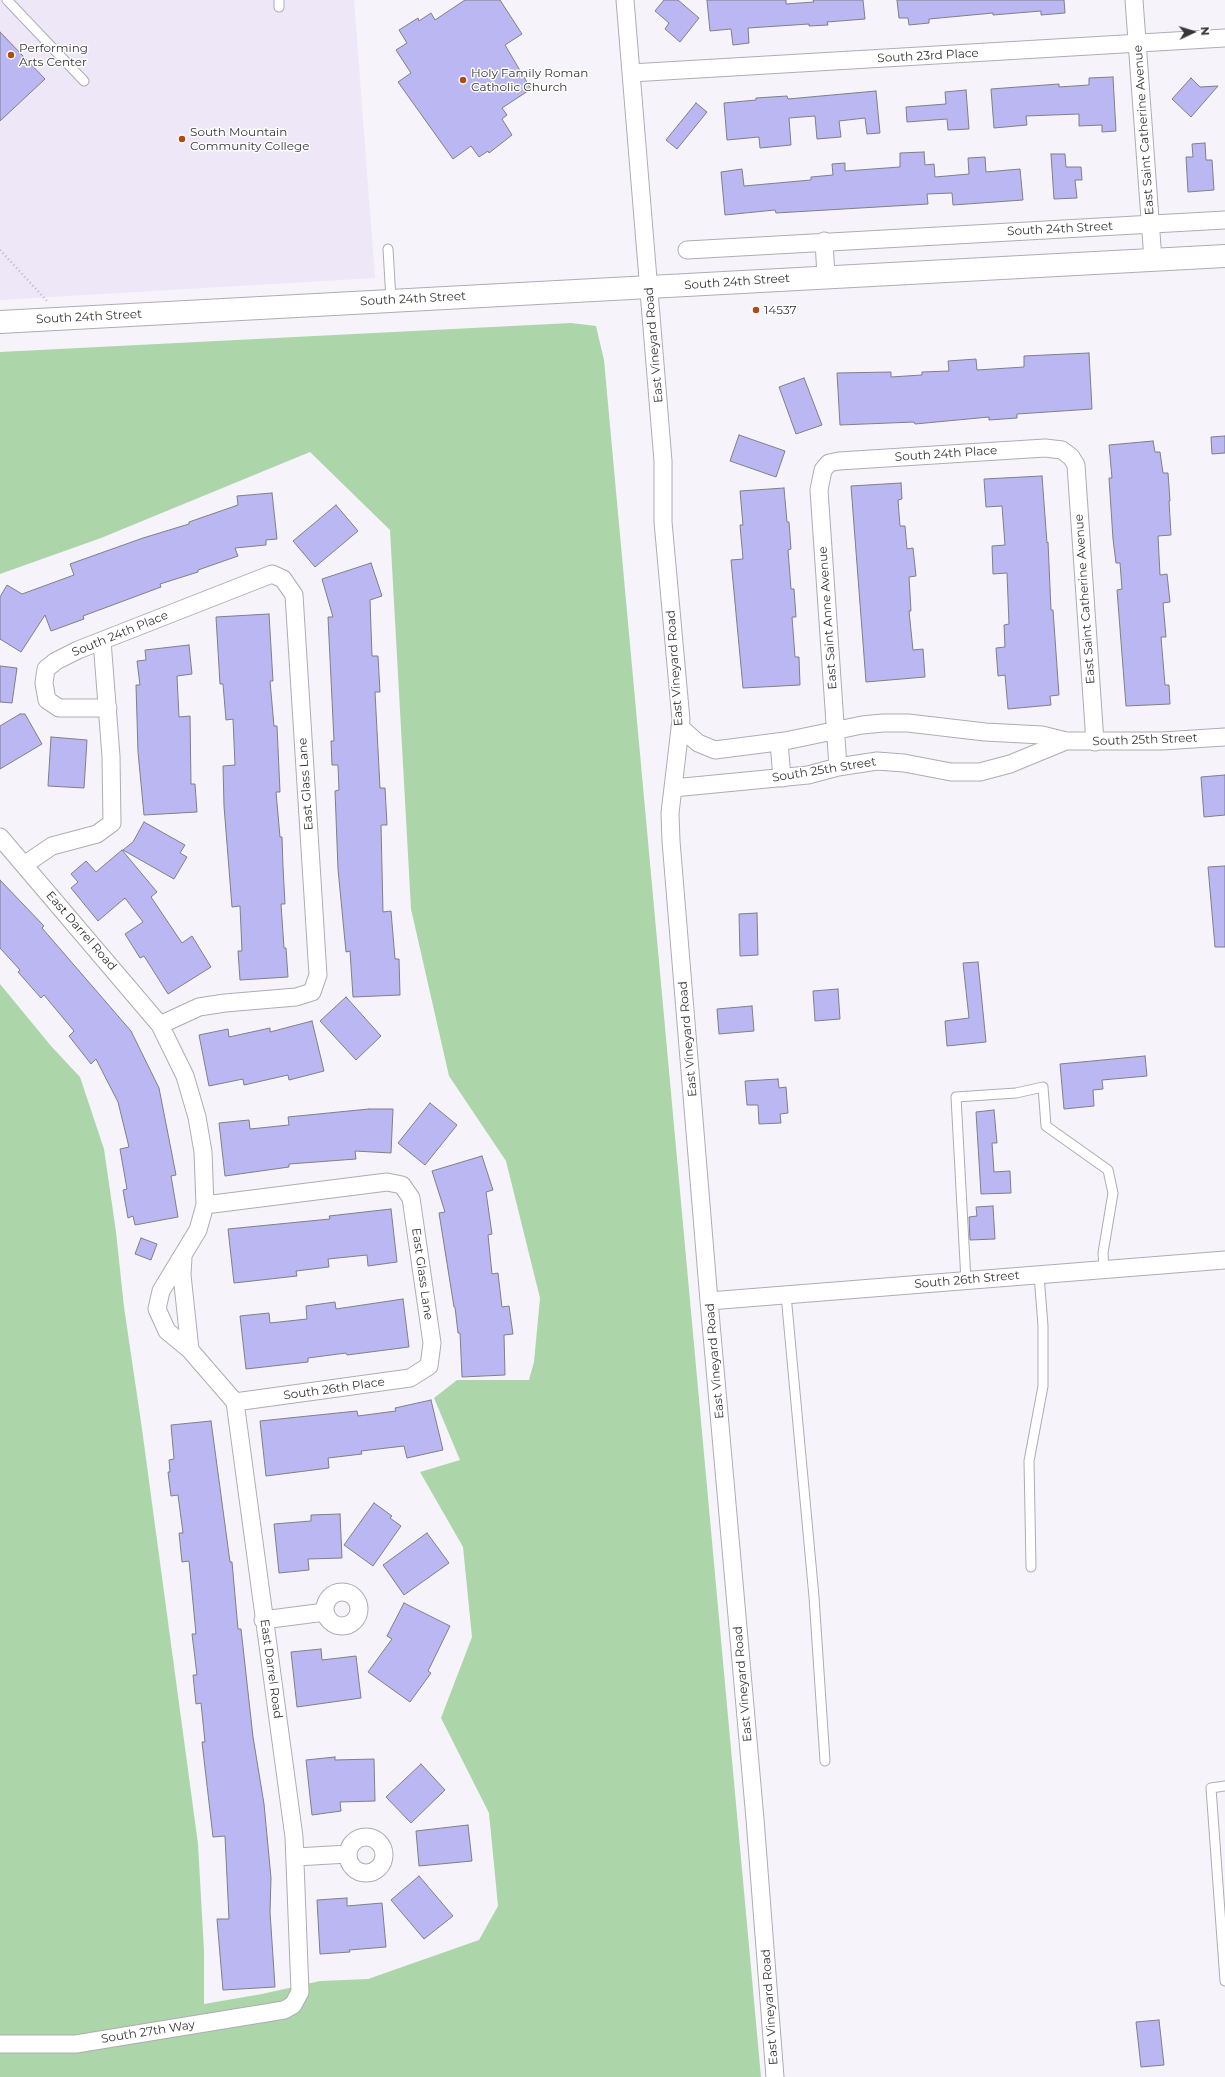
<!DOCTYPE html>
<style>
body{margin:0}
#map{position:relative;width:1225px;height:2077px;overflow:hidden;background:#f6f3fb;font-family:Montserrat,sans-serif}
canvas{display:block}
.north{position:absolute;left:1173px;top:12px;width:40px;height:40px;-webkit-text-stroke:3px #fff;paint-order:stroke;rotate:86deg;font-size:11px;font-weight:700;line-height:16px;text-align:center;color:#363538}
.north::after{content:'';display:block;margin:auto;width:14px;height:18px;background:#363538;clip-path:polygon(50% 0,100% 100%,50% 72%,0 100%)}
</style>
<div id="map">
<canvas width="1225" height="2077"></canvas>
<div class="north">N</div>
</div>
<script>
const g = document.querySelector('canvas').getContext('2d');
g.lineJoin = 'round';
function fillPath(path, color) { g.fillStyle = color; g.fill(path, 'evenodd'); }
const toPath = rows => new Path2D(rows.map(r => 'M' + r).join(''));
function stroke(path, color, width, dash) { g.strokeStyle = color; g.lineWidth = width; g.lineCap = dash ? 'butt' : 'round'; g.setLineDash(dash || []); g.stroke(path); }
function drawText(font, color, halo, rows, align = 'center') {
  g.font = font + ' Montserrat,sans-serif'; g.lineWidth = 3; g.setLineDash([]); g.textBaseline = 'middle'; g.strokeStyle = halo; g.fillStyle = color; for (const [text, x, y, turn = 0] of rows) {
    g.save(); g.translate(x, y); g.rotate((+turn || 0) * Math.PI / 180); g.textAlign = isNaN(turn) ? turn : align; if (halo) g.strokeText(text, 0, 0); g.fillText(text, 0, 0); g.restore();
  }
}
const built = toPath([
 [0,0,354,0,375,278,0,300]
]);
const green = toPath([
 [571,323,596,326,604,360,761,2077,0,2077,0,984,51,1046,80,1077,104,1149,116,1232,124,1307,142,1429,198,1844,204,1951,204,2004,262,1994,320,1981,368,1979,479,1940,498,1906,489,1813,441,1718,472,1637,463,1547,420,1472,460,1460,434,1398,457,1380,529,1380,534,1362,540,1298,506,1161,449,1076,411,909,390,530,310,452,101,538,0,574,0,352]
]);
const building = toPath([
 [465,0,500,0,522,34,505,45,531,89,502,108,507,115,502,119,512,135,489,153,488,151,479,157,471,146,453,159,398,82,411,73,396,50,407,43,399,30,418,18,419,21,431,13,435,20,465,0],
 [664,0,678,0,699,18,680,42,665,29,669,23,655,11,664,0],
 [707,0,786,0,786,4,814,2,813,0,863,0,865,19,827,22,828,25,809,26,809,24,748,28,749,43,733,45,731,29,710,31,707,0],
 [897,0,1064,0,1065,13,1041,15,1041,11,993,15,993,13,929,19,929,23,909,25,908,18,899,18,897,0],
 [0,32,45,79,0,121,0,32],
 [1113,77,1116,131,1102,132,1102,125,1079,126,1079,114,1026,116,1027,125,994,128,991,89,1059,84,1059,87,1089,85,1089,78,1113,77],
 [1191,78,1200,87,1218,86,1191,117,1172,99,1191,78],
 [966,90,969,129,948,130,947,119,907,122,906,107,946,104,945,92,966,90],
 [876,91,880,133,867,134,865,118,839,121,841,137,817,139,815,116,789,118,791,145,760,148,759,137,727,140,724,103,756,100,756,98,787,96,788,99,876,91],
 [696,103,707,112,677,149,666,140,696,103],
 [1205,143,1206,160,1212,160,1214,190,1188,192,1186,157,1193,157,1192,144,1205,143],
 [924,152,925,165,934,164,935,177,969,174,968,158,985,157,986,172,1020,169,1023,200,953,205,952,193,927,194,928,204,776,213,775,210,725,215,721,172,742,169,744,186,811,180,811,177,833,175,832,164,845,163,845,171,900,167,900,153,924,152],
 [1051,154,1065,154,1066,167,1081,167,1082,180,1075,180,1077,198,1054,199,1051,154],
 [1089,353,1092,409,1017,414,1017,418,989,420,989,417,915,424,914,422,840,425,837,373,891,372,891,377,922,375,922,372,949,371,948,361,976,359,977,370,1024,367,1024,356,1089,353],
 [804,378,822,425,796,434,779,387,804,378],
 [739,435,785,451,776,477,730,461,739,435],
 [1225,436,1225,453,1212,454,1211,437,1225,436],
 [1153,441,1155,452,1160,452,1163,473,1168,473,1170,501,1169,501,1171,535,1158,536,1160,575,1167,574,1170,602,1163,603,1166,637,1161,637,1165,685,1169,685,1170,704,1126,706,1117,590,1122,589,1120,563,1116,563,1113,539,1109,478,1112,478,1109,445,1153,441],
 [1042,476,1047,543,1048,542,1051,610,1053,610,1059,695,1050,696,1051,705,1008,709,1005,675,998,676,996,648,1005,647,1004,625,1009,624,1007,573,993,574,992,546,1005,545,1002,506,986,507,984,479,1042,476],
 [901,483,902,499,898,500,900,526,905,526,907,549,913,548,916,576,909,577,911,611,909,611,913,650,923,649,925,677,866,682,851,486,901,483],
 [784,488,787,522,789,522,791,549,788,550,791,589,794,589,796,617,792,617,795,657,799,657,800,685,743,688,731,560,743,559,740,525,743,525,740,491,784,488],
 [272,493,277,539,266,540,266,545,235,548,238,556,198,570,198,572,160,584,161,587,83,616,84,619,51,631,45,615,21,652,0,639,0,597,7,585,22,594,74,575,70,564,143,538,189,524,189,522,238,505,237,496,272,493],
 [336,505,358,531,315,567,293,541,336,505],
 [371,563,382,596,370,600,372,656,378,656,380,692,375,692,380,788,385,788,387,825,381,825,383,912,391,911,395,959,399,959,400,995,353,997,350,951,346,952,338,869,335,791,339,790,338,765,332,765,331,741,334,741,328,617,333,617,322,579,371,563],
 [269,614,273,681,270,681,274,726,277,726,280,792,276,792,280,837,282,837,283,867,285,904,281,904,284,948,286,948,288,977,240,980,238,951,242,951,240,906,232,907,224,806,223,766,235,765,233,719,226,720,223,684,220,684,216,617,269,614],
 [189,645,192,674,177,676,179,717,190,716,191,784,195,784,197,812,144,815,138,752,136,685,140,685,137,661,146,660,145,650,189,645],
 [0,666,17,668,12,703,0,702,0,666],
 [20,714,25,714,42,744,0,769,0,726,20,714],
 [51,737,87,740,84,788,48,786,51,737],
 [1225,775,1225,815,1204,817,1201,777,1225,775],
 [144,822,185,845,180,853,187,857,174,879,123,850,133,842,144,822],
 [122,850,157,892,151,897,182,943,192,936,211,967,168,994,144,956,140,958,125,934,143,922,125,898,98,921,71,888,78,882,71,874,86,861,96,872,122,850],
 [1225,866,1225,947,1215,947,1208,867,1225,866],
 [0,880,44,926,42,928,131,1031,159,1088,176,1175,171,1176,178,1217,135,1225,133,1216,128,1218,123,1190,127,1189,120,1149,129,1147,118,1102,96,1059,91,1064,69,1036,74,1031,44,995,41,998,18,972,20,970,0,948,0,880],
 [757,913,758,955,740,956,739,914,757,913],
 [978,962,986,1042,947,1046,945,1021,969,1018,963,963,978,962],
 [838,989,840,1019,815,1021,813,991,838,989],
 [346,997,381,1036,356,1060,320,1021,346,997],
 [752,1006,754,1031,719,1034,717,1009,752,1006],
 [312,1021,324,1071,289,1080,288,1075,244,1085,243,1079,209,1086,199,1035,228,1029,229,1037,270,1028,270,1032,312,1021],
 [1145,1056,1147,1076,1102,1080,1103,1089,1093,1090,1094,1106,1064,1109,1060,1064,1145,1056],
 [778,1079,779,1088,786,1087,788,1113,780,1114,781,1123,759,1124,758,1105,747,1105,745,1081,778,1079],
 [430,1103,457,1125,425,1165,398,1143,430,1103],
 [369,1109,393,1109,391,1153,355,1151,356,1159,289,1164,289,1167,225,1176,219,1123,249,1120,250,1129,289,1125,288,1117,369,1109],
 [994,1110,997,1143,992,1143,994,1172,1010,1171,1011,1193,981,1194,976,1112,994,1110],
 [482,1156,493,1190,486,1192,492,1234,488,1235,492,1274,498,1273,502,1307,509,1306,513,1334,504,1335,505,1375,462,1377,460,1333,458,1333,455,1307,454,1307,439,1213,445,1212,432,1171,482,1156],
 [993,1206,995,1239,970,1240,969,1217,977,1216,976,1207,993,1206],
 [391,1209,397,1262,368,1266,367,1255,328,1259,329,1267,296,1271,297,1276,234,1283,228,1229,330,1219,329,1216,391,1209],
 [141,1238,157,1244,151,1260,135,1254,141,1238],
 [403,1299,409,1347,347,1355,346,1353,308,1358,308,1362,246,1369,240,1316,269,1313,270,1323,307,1319,306,1306,335,1302,336,1309,403,1299],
 [431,1400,443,1450,407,1458,404,1446,361,1451,362,1454,328,1458,329,1468,266,1476,260,1421,357,1411,358,1416,396,1411,395,1408,431,1400],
 [211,1421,230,1562,232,1562,238,1629,241,1629,253,1737,264,1804,271,1878,270,1912,275,1987,223,1990,217,1919,229,1919,225,1836,213,1837,202,1742,205,1742,201,1703,196,1704,193,1675,197,1675,192,1634,196,1634,189,1561,182,1562,179,1533,183,1533,178,1495,171,1496,168,1472,170,1472,169,1460,174,1459,171,1425,211,1421],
 [374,1503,392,1516,390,1518,401,1526,373,1566,344,1545,374,1503],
 [340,1514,342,1558,308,1559,309,1570,279,1573,274,1524,311,1521,311,1515,340,1514],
 [427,1533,449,1563,404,1595,383,1565,427,1533],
 [404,1603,450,1626,428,1671,431,1673,410,1702,368,1672,392,1639,387,1636,404,1603],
 [321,1649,322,1660,356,1656,361,1698,297,1707,291,1652,321,1649],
 [335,1757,335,1760,374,1759,375,1801,340,1802,341,1811,312,1815,306,1760,335,1757],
 [421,1764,445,1790,411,1823,386,1797,421,1764],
 [468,1825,472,1861,419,1866,416,1831,468,1825],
 [419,1876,453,1916,424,1939,391,1900,419,1876],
 [347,1898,347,1906,382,1903,386,1947,349,1950,350,1952,320,1954,317,1900,347,1898],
 [1159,2020,1164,2065,1141,2067,1136,2022,1159,2020]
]);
const path = toPath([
 [0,250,47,301]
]);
const service = toPath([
 [7,0,84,81],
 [279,0,279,7],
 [388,249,391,300],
 [966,1281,956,1097,1016,1093,1043,1087,1046,1126,1108,1170,1113,1193,1103,1253,1104,1269],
 [786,1295,814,1597,825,1761],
 [1031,1567,1029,1461,1043,1386,1043,1326,1039,1275],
 [1225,1786,1211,1788,1225,1981]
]);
const minor = toPath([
 [625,0,663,461,663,522,681,720,670,813,671,841,709,1301,755,1819,775,2077],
 [1134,0,1153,260],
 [631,73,1225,38],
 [824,241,826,276],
 [687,250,1225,220],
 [108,708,59,708,47,700,44,683,46,669,56,661,78,650,272,574,283,579,294,595,318,975,312,992,296,997,225,1003,199,1007,160,1025],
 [680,727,698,743,715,750,785,741,862,725,883,723,908,723,985,732,1042,735,1066,741,1162,741,1225,737],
 [779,742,782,778],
 [838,767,819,490,823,470,829,463,839,461,1045,448,1062,450,1071,457,1076,465,1095,742],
 [673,788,808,775,838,767,877,761,904,763,951,772,980,772,1010,764,1066,741],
 [0,837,160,1025,185,1076,197,1117,203,1152,205,1205,198,1230,161,1291,157,1309,167,1331,190,1350,235,1402,294,1837,300,1992,293,2005,284,2010,76,2044,0,2044],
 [24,865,52,846,97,834,112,823,111,756,102,641],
 [205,1205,387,1182,402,1185,411,1198,432,1343,429,1366,410,1378,235,1402],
 [183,1257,182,1275,190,1350],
 [709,1301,1225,1260],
 '325 1609a17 17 0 1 1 34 0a17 17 0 1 1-34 0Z',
 [263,1620,325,1612],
 '348 1855a18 18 0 1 1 36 0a18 18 0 1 1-36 0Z',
 [296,1857,348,1854]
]);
const secondary = toPath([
 [0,322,1225,256]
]);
const markers = [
 [11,55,4,"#af4c15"],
 [463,80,4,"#af4c15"],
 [182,139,4,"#af4c15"],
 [756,310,4,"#af4c15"]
];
const poiNames = [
 ["Performing",19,48],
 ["Arts Center",19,62],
 ["Holy Family Roman",471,73],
 ["Catholic Church",471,87],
 ["South Mountain",190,132],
 ["Community College",190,146],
 ["14537",764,310]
];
const streetNames = [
 ["South 23rd Place",928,56,-3],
 ["East Saint Catherine Avenue",1144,130,-94],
 ["South 24th Street",1060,229,-3],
 ["South 24th Street",737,282,-4],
 ["South 24th Street",413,299,-3],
 ["South 24th Street",89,317,-3],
 ["East Vineyard Road",654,345,-95],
 ["South 24th Place",946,454,-4],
 ["East Saint Catherine Avenue",1085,599,-94],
 ["East Saint Anne Avenue",828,618,-94],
 ["South 24th Place",120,634,-22],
 ["East Vineyard Road",675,668,-94],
 ["South 25th Street",1145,740,-2],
 ["South 25th Street",824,770,-9],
 ["East Glass Lane",306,784,-94],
 ["East Darrel Road",81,931,49],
 ["East Vineyard Road",688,1039,-95],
 ["East Glass Lane",422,1274,82],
 ["South 26th Street",967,1280,-5],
 ["East Vineyard Road",715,1361,-95],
 ["South 26th Place",334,1389,-8],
 ["East Darrel Road",271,1669,82],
 ["East Vineyard Road",743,1684,-95],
 ["East Vineyard Road",770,2007,-94],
 ["South 27th Way",148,2032,-9]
];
fillPath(built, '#ede7f7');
fillPath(green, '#acd6a9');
fillPath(building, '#bab7f3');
stroke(building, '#7f7f86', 1);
stroke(service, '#aeacb4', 11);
stroke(minor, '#aeacb4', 19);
stroke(secondary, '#aeacb4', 24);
stroke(path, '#bcb9c0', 2.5, [1, 3]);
stroke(service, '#fff', 9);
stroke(minor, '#fff', 17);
stroke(secondary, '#fff', 22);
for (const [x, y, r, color] of markers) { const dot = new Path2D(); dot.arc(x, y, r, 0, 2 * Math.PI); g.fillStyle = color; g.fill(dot); stroke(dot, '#fff', 1.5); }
drawText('12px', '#363538', '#fff', poiNames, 'left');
drawText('12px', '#363538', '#fff', streetNames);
</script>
